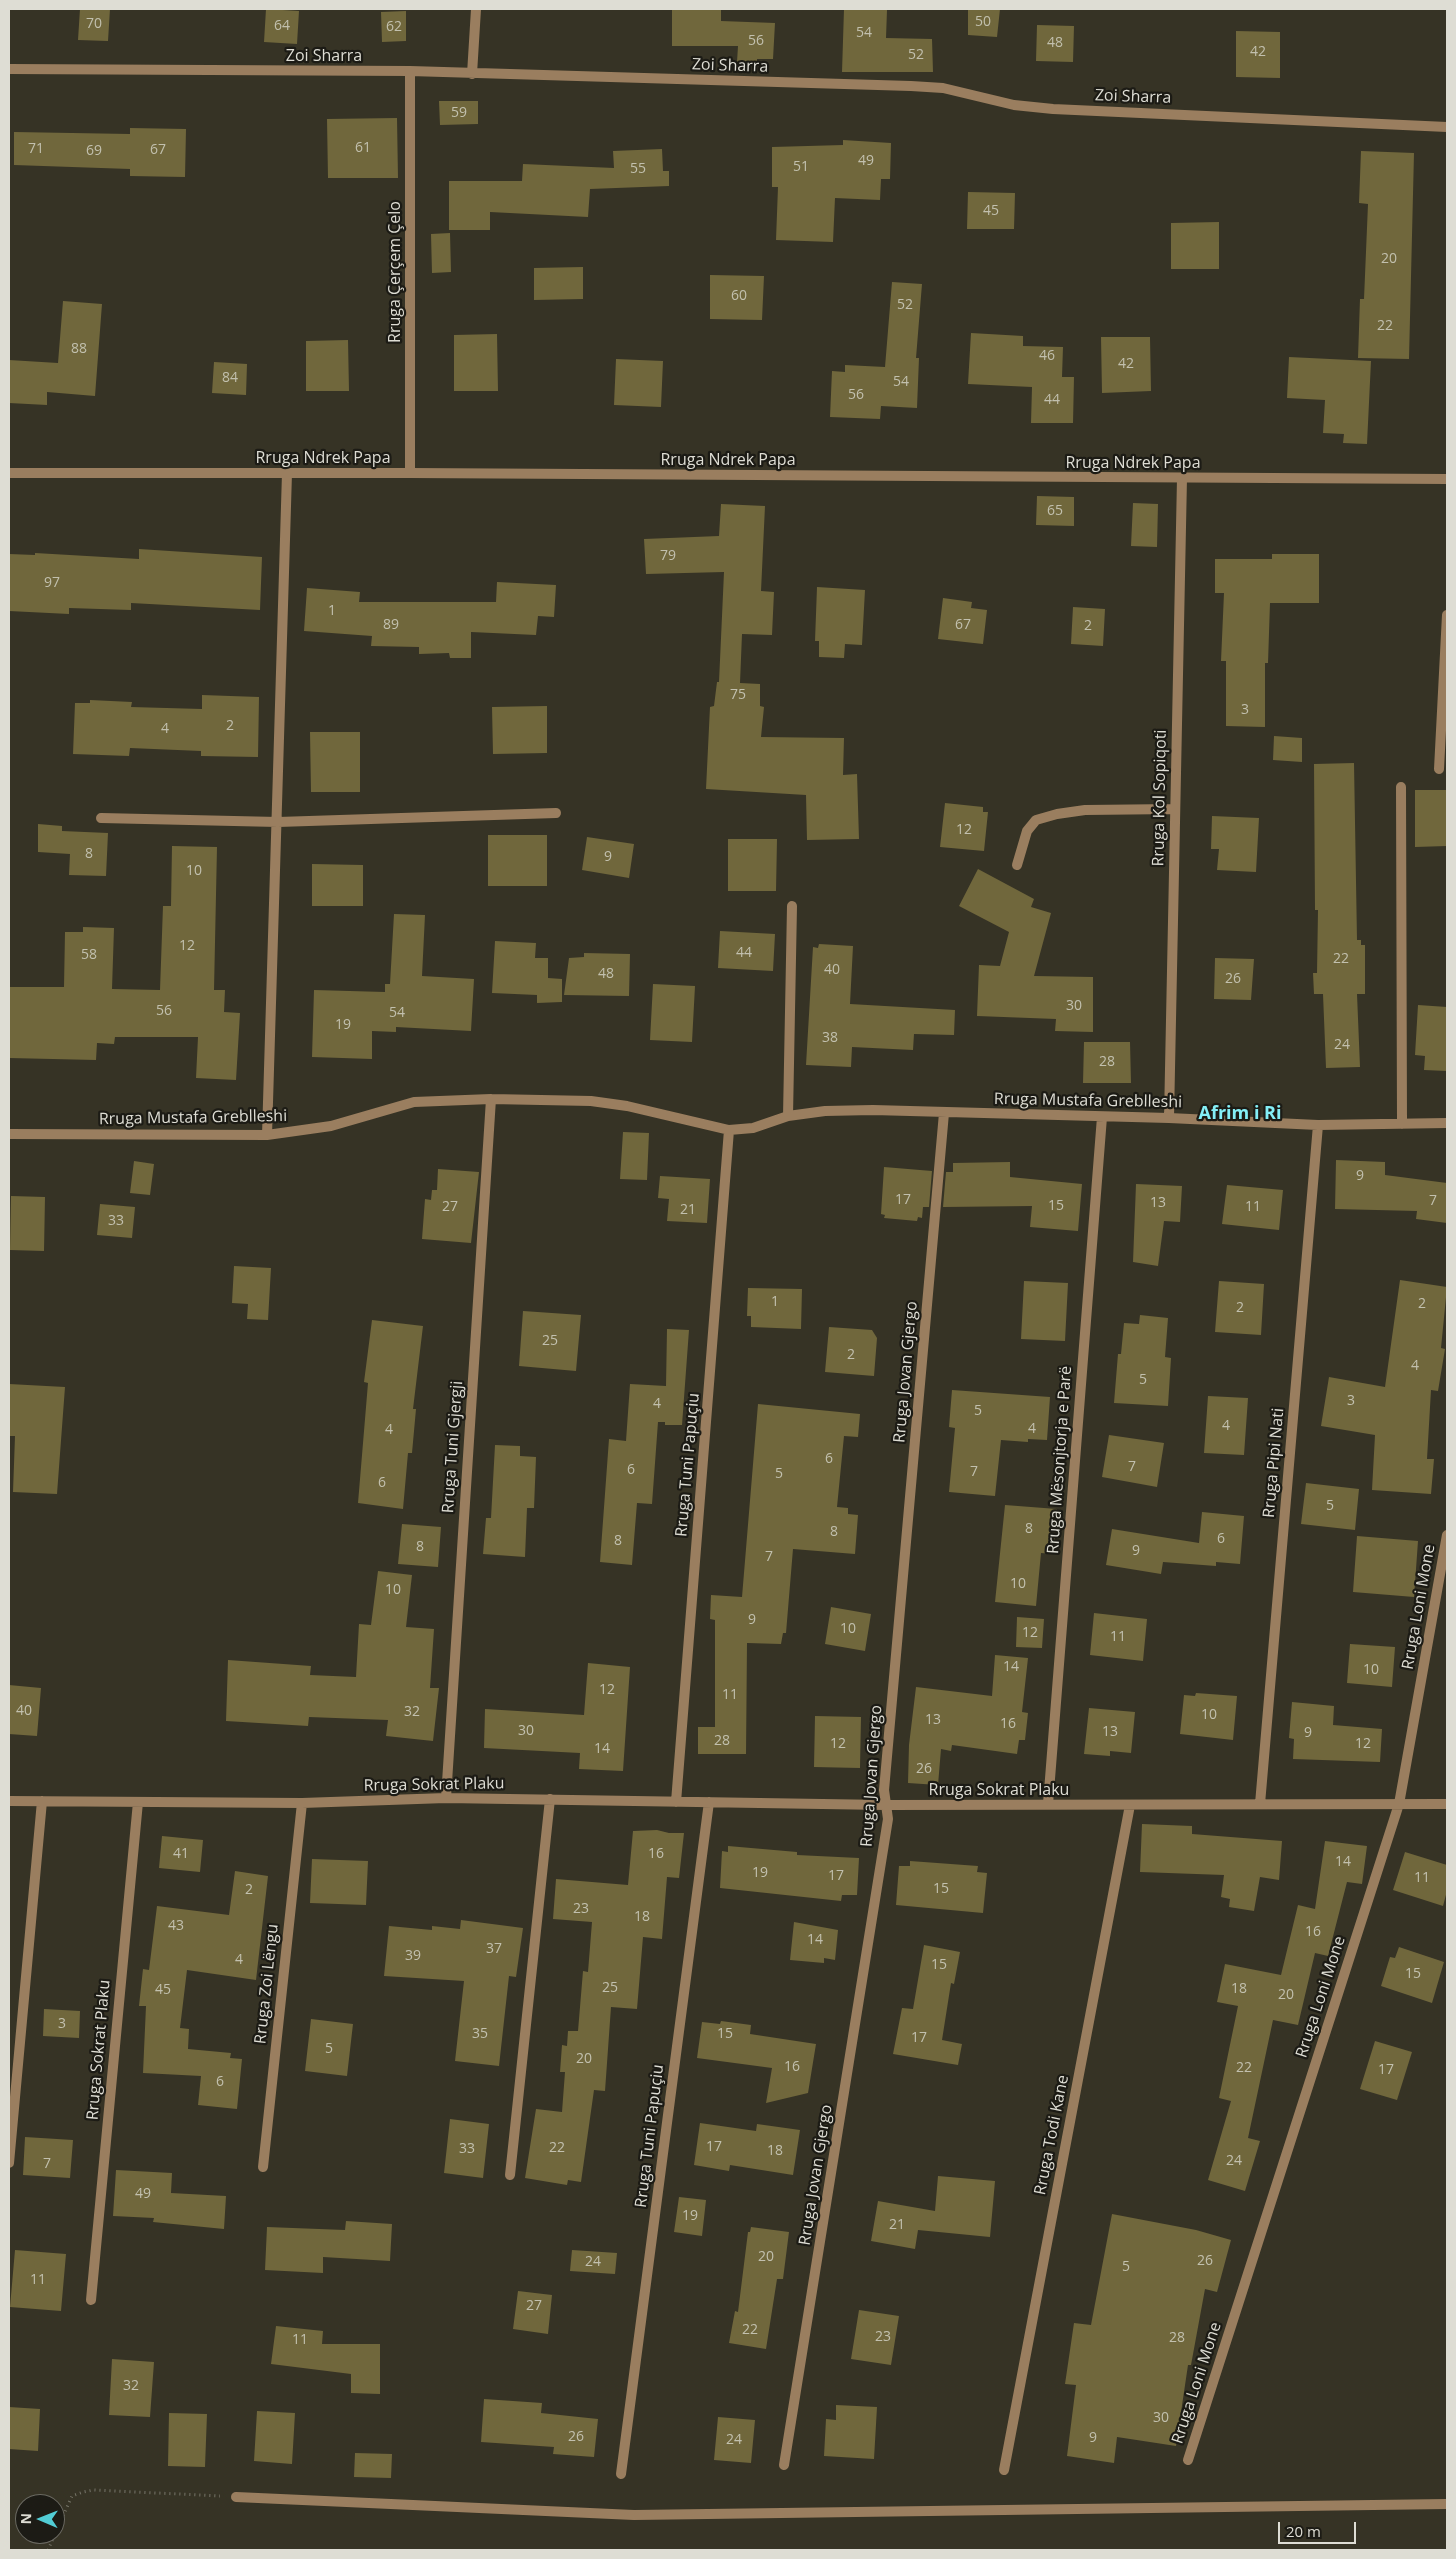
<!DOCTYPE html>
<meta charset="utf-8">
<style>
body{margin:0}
#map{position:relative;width:1456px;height:2559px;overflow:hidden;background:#363325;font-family:"Open Sans",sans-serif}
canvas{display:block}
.frame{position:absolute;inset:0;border:10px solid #deddd4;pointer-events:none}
.north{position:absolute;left:15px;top:2494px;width:50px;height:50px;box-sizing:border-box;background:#1c1b15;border:1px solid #6a6961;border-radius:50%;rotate:271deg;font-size:14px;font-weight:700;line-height:20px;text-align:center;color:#deddd4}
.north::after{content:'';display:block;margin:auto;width:18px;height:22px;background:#51ccd4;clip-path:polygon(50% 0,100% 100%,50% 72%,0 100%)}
.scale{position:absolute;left:1278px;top:2522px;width:78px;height:22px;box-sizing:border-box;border:2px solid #deddd4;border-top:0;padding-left:6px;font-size:15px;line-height:18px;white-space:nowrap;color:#deddd4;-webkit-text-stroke:4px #1c1b15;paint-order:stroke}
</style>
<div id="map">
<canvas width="1456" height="2559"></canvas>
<div class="frame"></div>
<div class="north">N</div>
<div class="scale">20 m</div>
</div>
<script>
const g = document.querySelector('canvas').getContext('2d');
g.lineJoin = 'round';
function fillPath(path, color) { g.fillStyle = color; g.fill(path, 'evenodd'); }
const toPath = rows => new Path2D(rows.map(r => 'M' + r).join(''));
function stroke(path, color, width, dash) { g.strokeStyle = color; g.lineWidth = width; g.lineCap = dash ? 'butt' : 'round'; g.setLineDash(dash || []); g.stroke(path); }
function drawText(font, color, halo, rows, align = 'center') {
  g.font = font + ' "Open Sans",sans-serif'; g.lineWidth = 4.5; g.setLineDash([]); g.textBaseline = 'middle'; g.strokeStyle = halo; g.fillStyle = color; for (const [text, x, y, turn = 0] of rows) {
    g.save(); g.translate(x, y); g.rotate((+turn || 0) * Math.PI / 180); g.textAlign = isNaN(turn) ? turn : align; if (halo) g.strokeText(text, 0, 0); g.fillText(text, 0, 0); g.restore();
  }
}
const building = toPath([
 [80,9,110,9,108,41,78,40],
 [266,9,299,11,297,44,264,42],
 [672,9,721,9,721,21,775,23,773,59,757,59,757,63,737,62,738,46,672,46],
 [844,9,887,10,886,38,932,39,933,72,842,72],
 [968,9,1000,9,997,37,968,35],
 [406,11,406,41,382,42,381,12],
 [1037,25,1074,26,1073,62,1036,61],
 [1236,31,1280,32,1280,78,1236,77],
 [439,101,478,101,478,124,440,125],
 [397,118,398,178,328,178,327,119],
 [130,128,186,129,185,177,130,176,130,169,14,165,14,132,130,134],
 [843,140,891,143,890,179,881,179,880,200,835,198,833,242,776,240,778,187,772,187,772,147,843,145],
 [662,149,663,171,669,171,669,186,590,189,588,217,490,212,490,230,449,230,449,181,522,181,523,164,614,168,613,151],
 [1361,151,1414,153,1409,359,1358,358,1360,299,1364,299,1368,204,1359,203],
 [968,192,1015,193,1014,229,967,229],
 [1219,222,1219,269,1171,269,1171,223],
 [450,233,451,272,432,273,431,234],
 [583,267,583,299,534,300,534,268],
 [710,275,764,276,762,320,710,319],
 [892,282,922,284,916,358,919,358,917,408,881,406,880,419,830,417,832,371,845,372,845,365,885,367],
 [63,301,102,304,95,396,47,392,47,405,9,403,9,360,58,363],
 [971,333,1023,336,1023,346,1063,347,1062,377,1074,377,1073,423,1031,423,1032,387,968,384],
 [497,334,498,391,454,391,454,335],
 [1101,337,1150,337,1151,391,1102,393],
 [348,340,349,391,306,391,306,341],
 [1289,357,1371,361,1367,444,1343,443,1344,434,1323,433,1325,400,1287,398],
 [616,359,663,361,661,407,614,405],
 [214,362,247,364,246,395,212,393],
 [1037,496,1074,497,1074,526,1036,525],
 [1133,503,1158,504,1157,547,1131,546],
 [721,504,765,506,761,591,774,592,772,635,742,634,740,683,760,684,760,706,764,707,761,737,844,738,843,775,857,774,859,839,807,840,806,795,706,789,710,707,714,706,717,682,719,682,724,572,646,574,644,539,719,536],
 [139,549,262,557,260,610,131,603,131,610,69,608,69,614,9,611,9,554,35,555,35,553,139,559],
 [1272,554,1319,554,1319,603,1270,603,1268,663,1265,663,1265,727,1226,726,1226,661,1221,661,1224,593,1215,593,1215,559,1272,559],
 [497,582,556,585,554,617,538,616,536,635,471,632,471,658,450,658,449,653,419,654,419,647,371,646,372,636,304,631,307,588,360,592,359,602,496,602],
 [817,587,865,590,862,645,845,644,844,658,819,657,819,641,815,641],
 [943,598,972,602,971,608,987,610,983,644,938,639],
 [1073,607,1105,609,1103,646,1071,644],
 [202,695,259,697,258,757,201,756,201,751,130,748,129,756,73,754,75,703,90,703,90,700,132,702,131,707,202,709],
 [547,706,547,753,493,754,492,707],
 [310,732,360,732,360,792,311,792],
 [1274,736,1302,738,1302,762,1273,760],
 [1354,763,1357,940,1361,940,1361,945,1365,945,1365,994,1357,994,1360,1067,1326,1068,1323,994,1314,994,1313,973,1317,973,1318,910,1315,910,1314,764],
 [1415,790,1447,790,1447,846,1415,847],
 [945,803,983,807,983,812,988,812,984,851,940,847],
 [1212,816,1259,818,1256,872,1217,870,1219,849,1211,849],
 [38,824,62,826,62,831,108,833,106,876,69,875,70,854,38,852],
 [488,835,547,835,547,886,488,886],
 [587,837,634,844,629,878,582,870],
 [728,839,777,839,776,891,728,891],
 [172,846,217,847,214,990,225,990,224,1012,240,1013,236,1080,196,1078,198,1037,115,1037,114,1044,97,1043,96,1060,9,1058,9,987,64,987,65,932,83,932,83,927,114,928,112,989,160,990,163,906,171,906],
 [312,864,363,865,363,906,312,906],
 [978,869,1034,899,1031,907,1051,913,1034,976,1093,977,1093,1032,1055,1031,1056,1019,977,1016,979,965,1000,966,1009,932,959,906],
 [394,914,425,915,422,976,474,979,471,1031,396,1027,396,1032,372,1031,372,1059,312,1057,314,990,385,992,385,984,390,984],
 [720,931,775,934,773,971,718,968],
 [495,941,536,943,535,958,548,958,548,978,562,979,562,1002,537,1003,537,995,492,993],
 [819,944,853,946,850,1004,955,1010,954,1035,914,1034,913,1050,852,1047,851,1067,806,1065,813,947,818,948],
 [584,953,630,954,629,996,564,995,569,958,584,957],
 [1215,958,1254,959,1251,1000,1214,999],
 [653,984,695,986,692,1042,650,1040],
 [1418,1005,1447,1007,1447,1071,1424,1070,1425,1056,1415,1055],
 [1084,1042,1130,1042,1131,1083,1083,1083],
 [623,1132,649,1133,647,1180,620,1179],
 [1336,1160,1385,1162,1385,1175,1447,1183,1447,1223,1416,1219,1417,1211,1335,1209],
 [134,1161,154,1164,150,1195,130,1193],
 [1010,1162,1010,1177,1082,1184,1078,1231,1030,1227,1032,1206,943,1207,946,1172,953,1172,953,1163],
 [884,1167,932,1171,929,1207,923,1207,922,1218,918,1217,917,1221,884,1218,885,1215,881,1214],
 [438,1169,479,1172,471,1243,422,1239,425,1199,431,1200,432,1190,437,1190],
 [660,1176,710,1179,707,1223,667,1221,669,1199,658,1198],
 [1136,1184,1182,1186,1180,1222,1164,1221,1158,1266,1133,1262],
 [1227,1185,1283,1190,1279,1230,1222,1224],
 [11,1196,45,1197,44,1251,10,1250],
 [100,1204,135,1207,132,1238,97,1235],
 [234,1266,271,1268,268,1320,247,1319,248,1304,232,1303],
 [1400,1280,1447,1287,1441,1348,1445,1349,1438,1391,1431,1390,1427,1459,1434,1459,1431,1494,1372,1490,1375,1435,1321,1426,1329,1377,1385,1387],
 [1024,1281,1068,1283,1065,1341,1021,1339],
 [1219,1281,1264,1284,1261,1335,1215,1332],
 [748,1288,802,1289,801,1329,751,1327,751,1316,747,1316],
 [523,1311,581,1315,576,1371,519,1366],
 [1140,1315,1168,1318,1165,1357,1171,1358,1168,1406,1114,1403,1118,1354,1121,1354,1124,1323,1139,1324],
 [372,1320,423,1326,413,1409,416,1409,412,1453,408,1453,403,1509,358,1503,368,1383,364,1382],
 [829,1327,872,1330,877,1338,874,1376,825,1372],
 [667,1329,689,1330,682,1425,665,1425,665,1422,658,1422,652,1504,637,1503,632,1565,600,1562,609,1439,626,1441,630,1384,666,1386],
 [9,1384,65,1387,57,1494,13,1492,15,1436,9,1436],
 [952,1390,1050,1397,1047,1440,1028,1439,1028,1442,1001,1440,995,1496,949,1492,955,1428,949,1427],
 [1208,1396,1248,1398,1244,1455,1204,1453],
 [758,1404,860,1414,858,1437,844,1436,837,1507,848,1508,848,1514,858,1515,855,1554,793,1549,786,1633,783,1633,781,1644,747,1643,746,1754,698,1754,698,1727,715,1727,715,1620,710,1619,711,1595,742,1597],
 [1109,1435,1164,1443,1157,1487,1102,1477],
 [495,1445,520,1446,520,1456,536,1457,534,1508,527,1508,525,1557,483,1554,486,1518,491,1518],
 [1306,1483,1359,1489,1355,1530,1301,1524],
 [1005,1505,1057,1509,1054,1554,1041,1553,1036,1606,995,1602],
 [1202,1512,1244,1516,1240,1564,1216,1562,1216,1566,1163,1562,1161,1574,1106,1565,1112,1529,1199,1543],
 [402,1524,441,1527,438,1567,398,1564],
 [1357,1536,1418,1541,1414,1597,1353,1592],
 [378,1571,412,1575,406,1627,434,1629,430,1688,439,1688,433,1741,386,1736,388,1720,309,1717,308,1726,226,1721,228,1660,311,1666,310,1675,356,1677,359,1624,371,1625],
 [831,1607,871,1614,865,1651,825,1644],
 [1094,1613,1147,1619,1143,1661,1090,1655],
 [1017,1617,1044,1619,1042,1648,1016,1647],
 [1350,1644,1395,1647,1392,1687,1347,1683],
 [995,1655,1028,1658,1022,1712,1028,1713,1025,1740,1019,1740,1017,1754,952,1745,951,1751,941,1749,938,1785,908,1783,909,1745,916,1687,992,1696],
 [588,1663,630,1667,623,1771,579,1769,580,1753,484,1748,485,1709,584,1715],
 [9,1685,41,1688,37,1736,9,1734],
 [1196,1693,1237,1696,1233,1740,1180,1734,1184,1695,1195,1696],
 [1292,1702,1334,1706,1333,1725,1382,1729,1380,1762,1293,1759,1294,1739,1289,1738],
 [1089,1708,1135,1712,1131,1753,1110,1751,1110,1756,1084,1754],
 [815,1716,861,1717,860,1768,814,1767],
 [1142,1824,1192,1826,1192,1834,1282,1841,1279,1880,1260,1877,1254,1911,1229,1907,1230,1899,1221,1897,1224,1875,1140,1872],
 [657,1830,669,1833,684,1833,679,1878,667,1877,662,1939,643,1937,637,2009,611,2007,605,2091,594,2090,581,2182,568,2180,567,2185,525,2178,536,2109,562,2112,565,2072,560,2072,562,2045,567,2046,568,2031,578,2031,583,1971,588,1972,592,1922,553,1919,556,1879,628,1885,633,1831],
 [162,1836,203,1840,200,1872,159,1868],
 [1325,1841,1367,1846,1362,1884,1347,1882,1328,1956,1315,1953,1298,2025,1273,2020,1248,2138,1260,2141,1245,2191,1208,2180,1231,2101,1219,2098,1238,2006,1217,2002,1225,1964,1281,1975,1298,1905,1315,1909],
 [728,1846,797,1852,797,1855,859,1858,857,1895,842,1895,841,1901,720,1888,722,1851,728,1852],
 [1405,1852,1447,1865,1447,1891,1443,1906,1393,1890],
 [312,1859,368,1861,366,1905,310,1903],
 [910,1861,978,1866,977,1872,987,1873,983,1913,896,1905,899,1866,910,1866],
 [235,1871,268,1876,256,1980,187,1970,180,2028,189,2029,188,2049,231,2053,230,2058,242,2059,237,2109,198,2105,201,2076,143,2073,146,2006,139,2006,143,1969,149,1970,157,1906,229,1915],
 [461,1920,523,1928,516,1977,509,1976,499,2066,455,2061,464,1981,384,1976,389,1926,432,1930,432,1926,460,1929],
 [794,1922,838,1930,835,1960,824,1958,824,1963,790,1960],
 [924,1945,960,1952,954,1984,951,1983,942,2040,962,2044,958,2065,893,2054,902,2008,913,2009],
 [1399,1947,1444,1962,1432,2003,1381,1986,1390,1957,1395,1958],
 [44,2009,80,2011,79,2038,43,2036],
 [311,2019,353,2024,347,2076,305,2071],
 [721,2021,751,2025,750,2034,816,2044,808,2093,766,2103,772,2068,697,2058,702,2022,720,2024],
 [1375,2041,1412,2052,1397,2100,1360,2089],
 [450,2119,489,2124,483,2178,444,2173],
 [700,2123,756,2131,757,2124,800,2130,793,2175,730,2165,729,2171,694,2165],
 [25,2137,73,2140,70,2178,23,2175],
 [116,2170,172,2173,171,2193,226,2196,224,2229,153,2222,154,2218,113,2216],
 [938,2176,995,2181,990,2237,918,2230,915,2249,871,2241,878,2201,935,2211],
 [679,2197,706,2200,702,2236,674,2232],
 [1112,2214,1196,2230,1231,2240,1217,2292,1205,2289,1191,2365,1188,2365,1176,2446,1117,2437,1114,2463,1067,2456,1076,2385,1065,2384,1074,2323,1091,2325],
 [346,2221,392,2224,390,2261,323,2257,323,2273,265,2270,267,2227,345,2230],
 [751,2227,789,2232,783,2279,777,2279,766,2349,729,2343,735,2311,738,2312,748,2232,750,2232],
 [15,2250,66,2254,61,2311,10,2307],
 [572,2250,617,2253,615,2274,570,2271],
 [518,2291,552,2295,548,2334,513,2329],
 [859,2310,899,2316,891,2365,851,2359],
 [276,2326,323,2331,322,2344,380,2344,380,2394,351,2393,351,2374,271,2364],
 [112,2359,154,2362,150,2417,109,2415],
 [484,2399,542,2403,541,2413,598,2419,594,2457,553,2454,554,2447,481,2442],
 [836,2405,877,2407,874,2459,824,2456,826,2419,836,2420],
 [9,2407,40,2409,38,2451,9,2449],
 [257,2411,295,2413,292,2464,254,2461],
 [169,2413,207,2414,205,2467,168,2466],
 [718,2417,755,2420,751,2463,714,2460],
 [355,2453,392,2454,391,2478,354,2477]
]);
const path = toPath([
 [55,2534,72,2496,83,2492,94,2490,220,2496],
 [48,2550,55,2534]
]);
const minor = toPath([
 [9,69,410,71,911,86,943,88,1014,105,1053,109,1447,127],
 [472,74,476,9],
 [410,473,410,71],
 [1439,769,1447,615],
 [1401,787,1402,1124],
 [101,818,278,822,556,813],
 [1017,865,1027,831,1036,820,1057,814,1085,810,1175,809],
 [788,1116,792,906],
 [1169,1118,1182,478],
 [9,1134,267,1135,331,1126,414,1102,491,1099,591,1101,627,1106,729,1130,753,1128,788,1116,825,1111,873,1110,1169,1118,1318,1125,1447,1123],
 [267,1135,287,473],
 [446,1798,491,1099],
 [9,1801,302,1803,446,1798,885,1805,1447,1804],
 [676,1802,729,1130],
 [1048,1804,1102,1117],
 [1260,1804,1318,1125],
 [9,2163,42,1801],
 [263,2167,302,1803],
 [510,2175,550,1799],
 [91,2300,138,1802],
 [1188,2460,1399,1804,1447,1535],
 [784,2465,888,1819,884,1790,944,1113],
 [1004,2470,1130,1805],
 [621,2474,709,1802],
 [236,2497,634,2515,1447,2504]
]);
const tertiary = toPath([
 [9,473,410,473,1447,479]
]);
const numberNames = [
 ["50",983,22],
 ["70",94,24],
 ["64",282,26],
 ["62",394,27],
 ["54",864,33],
 ["56",756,41],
 ["48",1055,43],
 ["42",1258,52],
 ["52",916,55],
 ["59",459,113],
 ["61",363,148],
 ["71",36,149],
 ["67",158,150],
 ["69",94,151],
 ["49",866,161],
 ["51",801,167],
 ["55",638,169],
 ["45",991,211],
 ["20",1389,259],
 ["60",739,296],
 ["52",905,305],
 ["22",1385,326],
 ["88",79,349],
 ["46",1047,356],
 ["42",1126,364],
 ["84",230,378],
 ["54",901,382],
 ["56",856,395],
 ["44",1052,400],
 ["65",1055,511],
 ["79",668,556],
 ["97",52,583],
 ["1",332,611],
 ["89",391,625],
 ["67",963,625],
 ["2",1088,626],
 ["75",738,695],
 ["3",1245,710],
 ["2",230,726],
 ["4",165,729],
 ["12",964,830],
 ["8",89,854],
 ["9",608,857],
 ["10",194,871],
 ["12",187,946],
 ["44",744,953],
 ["58",89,955],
 ["22",1341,959],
 ["40",832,970],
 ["48",606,974],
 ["26",1233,979],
 ["30",1074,1006],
 ["56",164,1011],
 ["54",397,1013],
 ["19",343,1025],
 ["38",830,1038],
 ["24",1342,1045],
 ["28",1107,1062],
 ["9",1360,1176],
 ["17",903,1200],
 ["7",1433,1201],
 ["13",1158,1203],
 ["15",1056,1206],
 ["27",450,1207],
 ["11",1253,1207],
 ["21",688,1210],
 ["33",116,1221],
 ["1",775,1302],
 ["2",1422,1304],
 ["2",1240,1308],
 ["25",550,1341],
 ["2",851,1355],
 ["4",1415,1366],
 ["5",1143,1380],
 ["3",1351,1401],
 ["4",657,1404],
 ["5",978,1411],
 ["4",1226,1426],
 ["4",1032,1429],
 ["4",389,1430],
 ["6",829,1459],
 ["7",1132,1467],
 ["6",631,1470],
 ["7",974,1472],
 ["5",779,1474],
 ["6",382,1483],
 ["5",1330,1506],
 ["8",1029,1529],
 ["8",834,1532],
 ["6",1221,1539],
 ["8",618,1541],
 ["8",420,1547],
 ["9",1136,1551],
 ["7",769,1557],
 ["10",1018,1584],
 ["10",393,1590],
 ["9",752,1620],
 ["10",848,1629],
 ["12",1030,1633],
 ["11",1118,1637],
 ["14",1011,1667],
 ["10",1371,1670],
 ["12",607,1690],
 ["11",730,1695],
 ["40",24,1711],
 ["32",412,1712],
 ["10",1209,1715],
 ["13",933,1720],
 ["16",1008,1724],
 ["30",526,1731],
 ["13",1110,1732],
 ["9",1308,1733],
 ["28",722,1741],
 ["12",838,1744],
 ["12",1363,1744],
 ["14",602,1749],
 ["26",924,1769],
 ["41",181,1854],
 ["16",656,1854],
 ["14",1343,1862],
 ["19",760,1873],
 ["17",836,1876],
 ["11",1422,1878],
 ["15",941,1889],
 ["2",249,1890],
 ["23",581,1909],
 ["18",642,1917],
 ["43",176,1926],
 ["16",1313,1932],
 ["14",815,1940],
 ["37",494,1949],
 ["39",413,1956],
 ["4",239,1960],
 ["15",939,1965],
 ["15",1413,1974],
 ["25",610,1988],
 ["18",1239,1989],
 ["45",163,1990],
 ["20",1286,1995],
 ["3",62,2024],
 ["35",480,2034],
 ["15",725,2034],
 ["17",919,2038],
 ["5",329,2049],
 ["20",584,2059],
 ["16",792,2067],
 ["22",1244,2068],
 ["17",1386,2070],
 ["6",220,2082],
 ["17",714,2147],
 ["22",557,2148],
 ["33",467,2149],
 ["18",775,2151],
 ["24",1234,2161],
 ["7",47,2164],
 ["49",143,2194],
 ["19",690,2216],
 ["21",897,2225],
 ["20",766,2257],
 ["26",1205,2261],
 ["24",593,2262],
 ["5",1126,2267],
 ["11",38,2280],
 ["27",534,2306],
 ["22",750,2330],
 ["23",883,2337],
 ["28",1177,2338],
 ["11",300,2340],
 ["32",131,2386],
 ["30",1161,2418],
 ["26",576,2437],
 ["9",1093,2438],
 ["24",734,2440]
];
const streetNames = [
 ["Zoi Sharra",324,56],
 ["Zoi Sharra",730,66,2],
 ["Zoi Sharra",1133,97,2],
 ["Rruga Çerçem Çelo",395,272,-90],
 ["Rruga Ndrek Papa",323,458],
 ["Rruga Ndrek Papa",728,460],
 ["Rruga Ndrek Papa",1133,463],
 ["Rruga Kol Sopiqoti",1160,798,-89],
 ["Rruga Mustafa Greblleshi",1088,1101,1],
 ["Rruga Mustafa Greblleshi",193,1118,-1],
 ["Rruga Jovan Gjergo",906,1372,-85],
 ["Rruga Tuni Gjergji",453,1447,-86],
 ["Rruga Mësonjtorja e Parë",1060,1460,-86],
 ["Rruga Pipi Nati",1274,1463,-85],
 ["Rruga Tuni Papuçiu",688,1465,-85],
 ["Rruga Loni Mone",1419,1607,-80],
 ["Rruga Jovan Gjergo",872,1776,-86],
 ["Rruga Sokrat Plaku",434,1785,-1],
 ["Rruga Sokrat Plaku",999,1790],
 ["Rruga Zoi Lëngu",267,1984,-84],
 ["Rruga Loni Mone",1321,1997,-72],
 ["Rruga Sokrat Plaku",99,2050,-85],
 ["Rruga Todi Kane",1052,2135,-79],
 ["Rruga Tuni Papuçiu",650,2136,-83],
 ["Rruga Jovan Gjergo",816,2175,-81],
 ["Rruga Loni Mone",1197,2383,-72]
];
const neighbourhoodNames = [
 ["Afrim i Ri",1240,1114]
];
fillPath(building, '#70673c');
stroke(path, '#777569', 3, [1, 4]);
stroke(minor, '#9a7e5f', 10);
stroke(tertiary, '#9a7e5f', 10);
drawText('14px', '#c2c0ae', null, numberNames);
drawText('16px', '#deddd4', '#1c1b15', streetNames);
drawText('bold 18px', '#84eff6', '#1c1b15', neighbourhoodNames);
</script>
